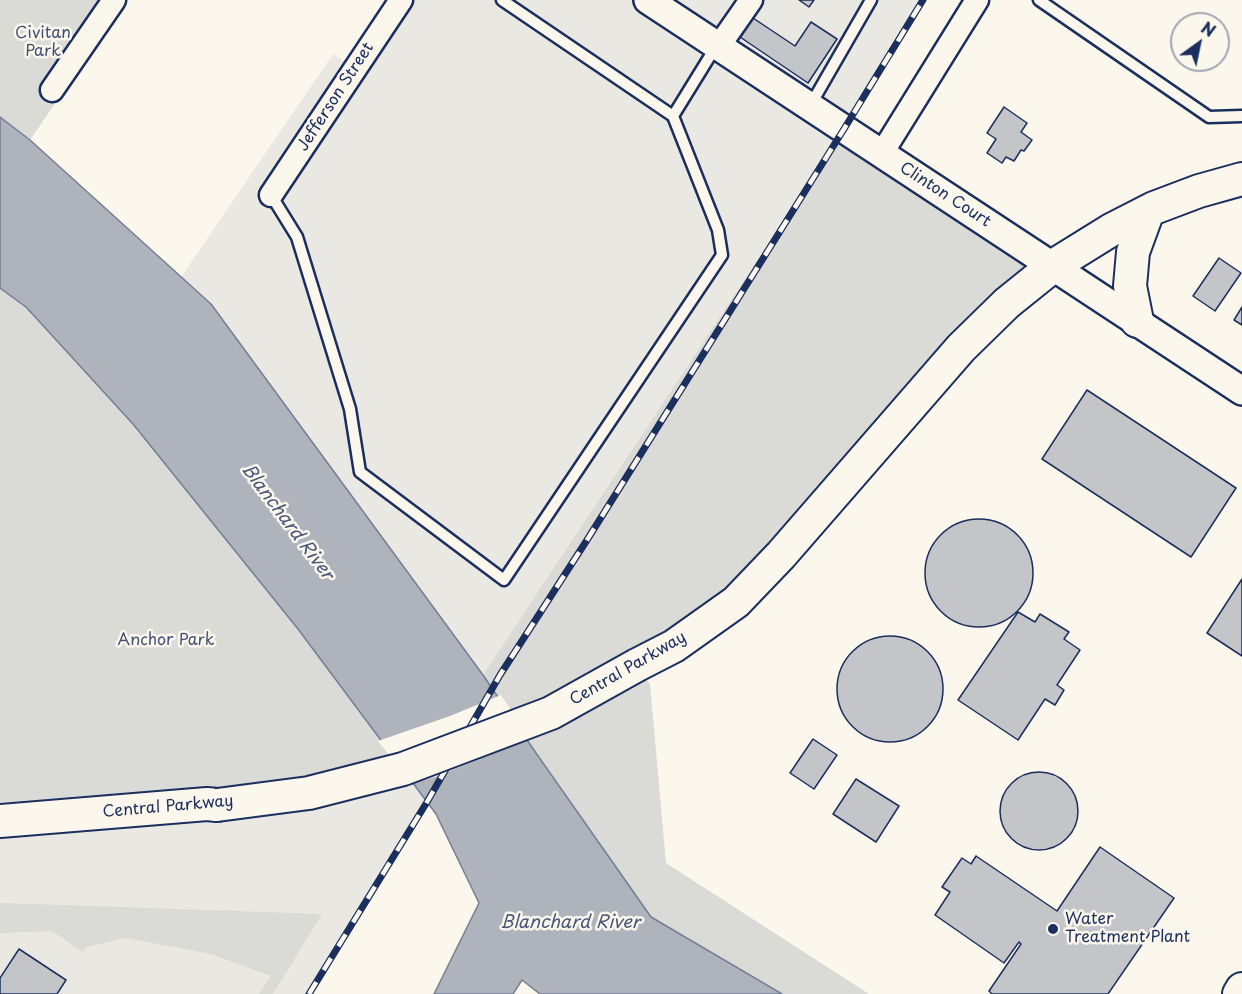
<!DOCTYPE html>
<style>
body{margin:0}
#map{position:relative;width:1242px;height:994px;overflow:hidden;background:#fbf7ec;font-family:"Playpen Sans",sans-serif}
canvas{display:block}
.north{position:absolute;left:1170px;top:12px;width:60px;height:60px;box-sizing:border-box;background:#fbf7ec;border:2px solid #a1a7b3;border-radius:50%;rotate:33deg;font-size:16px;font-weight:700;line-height:24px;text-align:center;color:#1b2f5e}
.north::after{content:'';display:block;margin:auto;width:21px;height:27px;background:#1b2f5e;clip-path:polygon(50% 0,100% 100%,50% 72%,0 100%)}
</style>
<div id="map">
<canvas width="1242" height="994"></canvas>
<div class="north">N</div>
</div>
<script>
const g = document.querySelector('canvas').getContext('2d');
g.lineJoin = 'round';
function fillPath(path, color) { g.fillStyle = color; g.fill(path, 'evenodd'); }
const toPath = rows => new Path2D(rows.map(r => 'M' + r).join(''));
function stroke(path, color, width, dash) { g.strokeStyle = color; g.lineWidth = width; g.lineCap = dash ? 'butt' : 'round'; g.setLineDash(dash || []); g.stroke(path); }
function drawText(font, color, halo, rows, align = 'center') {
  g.font = font + ' "Playpen Sans",sans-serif'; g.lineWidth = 5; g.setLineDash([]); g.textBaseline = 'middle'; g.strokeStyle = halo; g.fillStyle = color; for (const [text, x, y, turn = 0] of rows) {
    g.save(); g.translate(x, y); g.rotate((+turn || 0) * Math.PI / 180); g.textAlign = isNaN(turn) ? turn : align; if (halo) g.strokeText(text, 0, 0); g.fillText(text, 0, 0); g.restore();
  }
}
const built = toPath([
 [401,0,923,0,844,129,483,675,211,304,181,277,333,54,355,68],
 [0,290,298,629,427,802,309,994,0,994]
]);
const green = toPath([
 [0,0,120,0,63,92,30,140,0,117],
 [844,129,1053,266,781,555,637,665,650,684,666,863,869,994,782,994,651,918,483,675],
 [0,211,403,769,0,821],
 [0,903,62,905,322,914,273,994,259,994,271,976,211,954,126,938,86,947,83,952,52,931,0,933]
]);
const water = toPath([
 [0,117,30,140,211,304,483,675,536,753,651,917,782,994,540,994,522,980,513,994,434,994,479,903,436,814,298,629,133,424,26,307,0,288,0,117]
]);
const pier = toPath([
 [501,695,530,739,435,777,411,784,378,741,450,716]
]);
const building = toPath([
 [799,0,814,0,809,7,799,0],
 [753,18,795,46,811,22,837,39,808,83,740,37,753,18],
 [1004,107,1027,123,1021,132,1032,140,1024,151,1021,150,1014,161,1006,157,1002,163,987,153,996,139,987,133,1004,107],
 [1219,258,1241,273,1215,311,1193,296,1219,258],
 [1242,307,1242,325,1234,320,1242,307],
 [1087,390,1236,488,1191,557,1042,459,1087,390],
 '925 573a54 54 0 1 1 108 0a54 54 0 1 1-108 0Z',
 [1242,579,1242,656,1207,633,1242,579],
 [1018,612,1035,622,1040,614,1069,632,1064,639,1080,650,1057,685,1064,690,1055,705,1045,699,1018,740,958,700,1018,612],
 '837 689a53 53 0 1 1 106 0a53 53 0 1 1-106 0Z',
 [813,739,837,755,814,789,790,773,813,739],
 '1000 811a39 39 0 1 1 78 0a39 39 0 1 1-78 0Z',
 [856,779,899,806,876,842,833,814,856,779],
 [1100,847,1174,898,1108,994,992,994,989,991,1021,944,1019,942,1004,963,935,915,950,892,942,887,962,858,971,864,976,856,1057,911,1100,847],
 [19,949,66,980,57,994,0,994,0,978,19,949]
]);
const service = toPath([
 [502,0,673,116],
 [1039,0,1209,117,1242,116],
 [810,106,871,0],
 [271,195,297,237,350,409,360,472,504,580,722,255,718,230,673,116,710,56,718,48]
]);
const minor = toPath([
 [719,46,751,0],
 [52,90,114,0],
 [882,153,977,0],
 [271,195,401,0]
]);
const tertiary = toPath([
 [648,0,1242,391]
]);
const secondary = toPath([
 [1137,321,1130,286,1133,252,1148,211],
 [637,665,674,646,736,602,781,555,961,348,1007,303,1053,266,1111,230,1154,208,1199,191,1242,179],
 [0,821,207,804,217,805],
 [1239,994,1242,989]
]);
const rail = toPath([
 [309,994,427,802,500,675,587,540,844,129,923,0]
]);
const secondaryBridge = toPath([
 [217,805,309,793,403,769,551,713,637,665]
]);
const markers = [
 [1053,929,6,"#1b2f5e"]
];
const parkNames = [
 ["Civitan",43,34],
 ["Park",43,52],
 ["Anchor Park",166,641]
];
const streetNames = [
 ["Jefferson Street",336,97,-57],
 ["Clinton Court",945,195,33],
 ["Central Parkway",628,669,-30],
 ["Central Parkway",168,807,-5]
];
const poiNames = [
 ["Water",1065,920],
 ["Treatment Plant",1065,938]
];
const waterNames = [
 ["Blanchard River",287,522,53],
 ["Blanchard River",570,923]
];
fillPath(built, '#eae8e2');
fillPath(green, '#dadad7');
fillPath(water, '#afb3bb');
stroke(water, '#747e96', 1.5);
fillPath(pier, '#fbf7ec');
fillPath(building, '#c3c5c9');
stroke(building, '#1b2f5e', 1.5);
stroke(service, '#1b2f5e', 15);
stroke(minor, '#1b2f5e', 27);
stroke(tertiary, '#1b2f5e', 32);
stroke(secondary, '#1b2f5e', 36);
stroke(service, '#fbf7ec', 10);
stroke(minor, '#fbf7ec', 22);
stroke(tertiary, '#fbf7ec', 27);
stroke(secondary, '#fbf7ec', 32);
stroke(rail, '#1b2f5e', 7);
stroke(rail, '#fbf7ec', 4.5, [14]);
stroke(secondaryBridge, '#1b2f5e', 36, []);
stroke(secondaryBridge, '#fbf7ec', 32);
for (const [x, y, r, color] of markers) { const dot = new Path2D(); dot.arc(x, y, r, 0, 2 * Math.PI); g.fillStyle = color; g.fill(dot); stroke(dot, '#fbf7ec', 2); }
drawText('16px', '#415176', '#fbf7ec', parkNames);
drawText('16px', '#1b2f5e', '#fbf7ec', streetNames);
drawText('16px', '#1b2f5e', '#fbf7ec', poiNames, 'left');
drawText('italic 18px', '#47577a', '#fbf7ec', waterNames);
</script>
